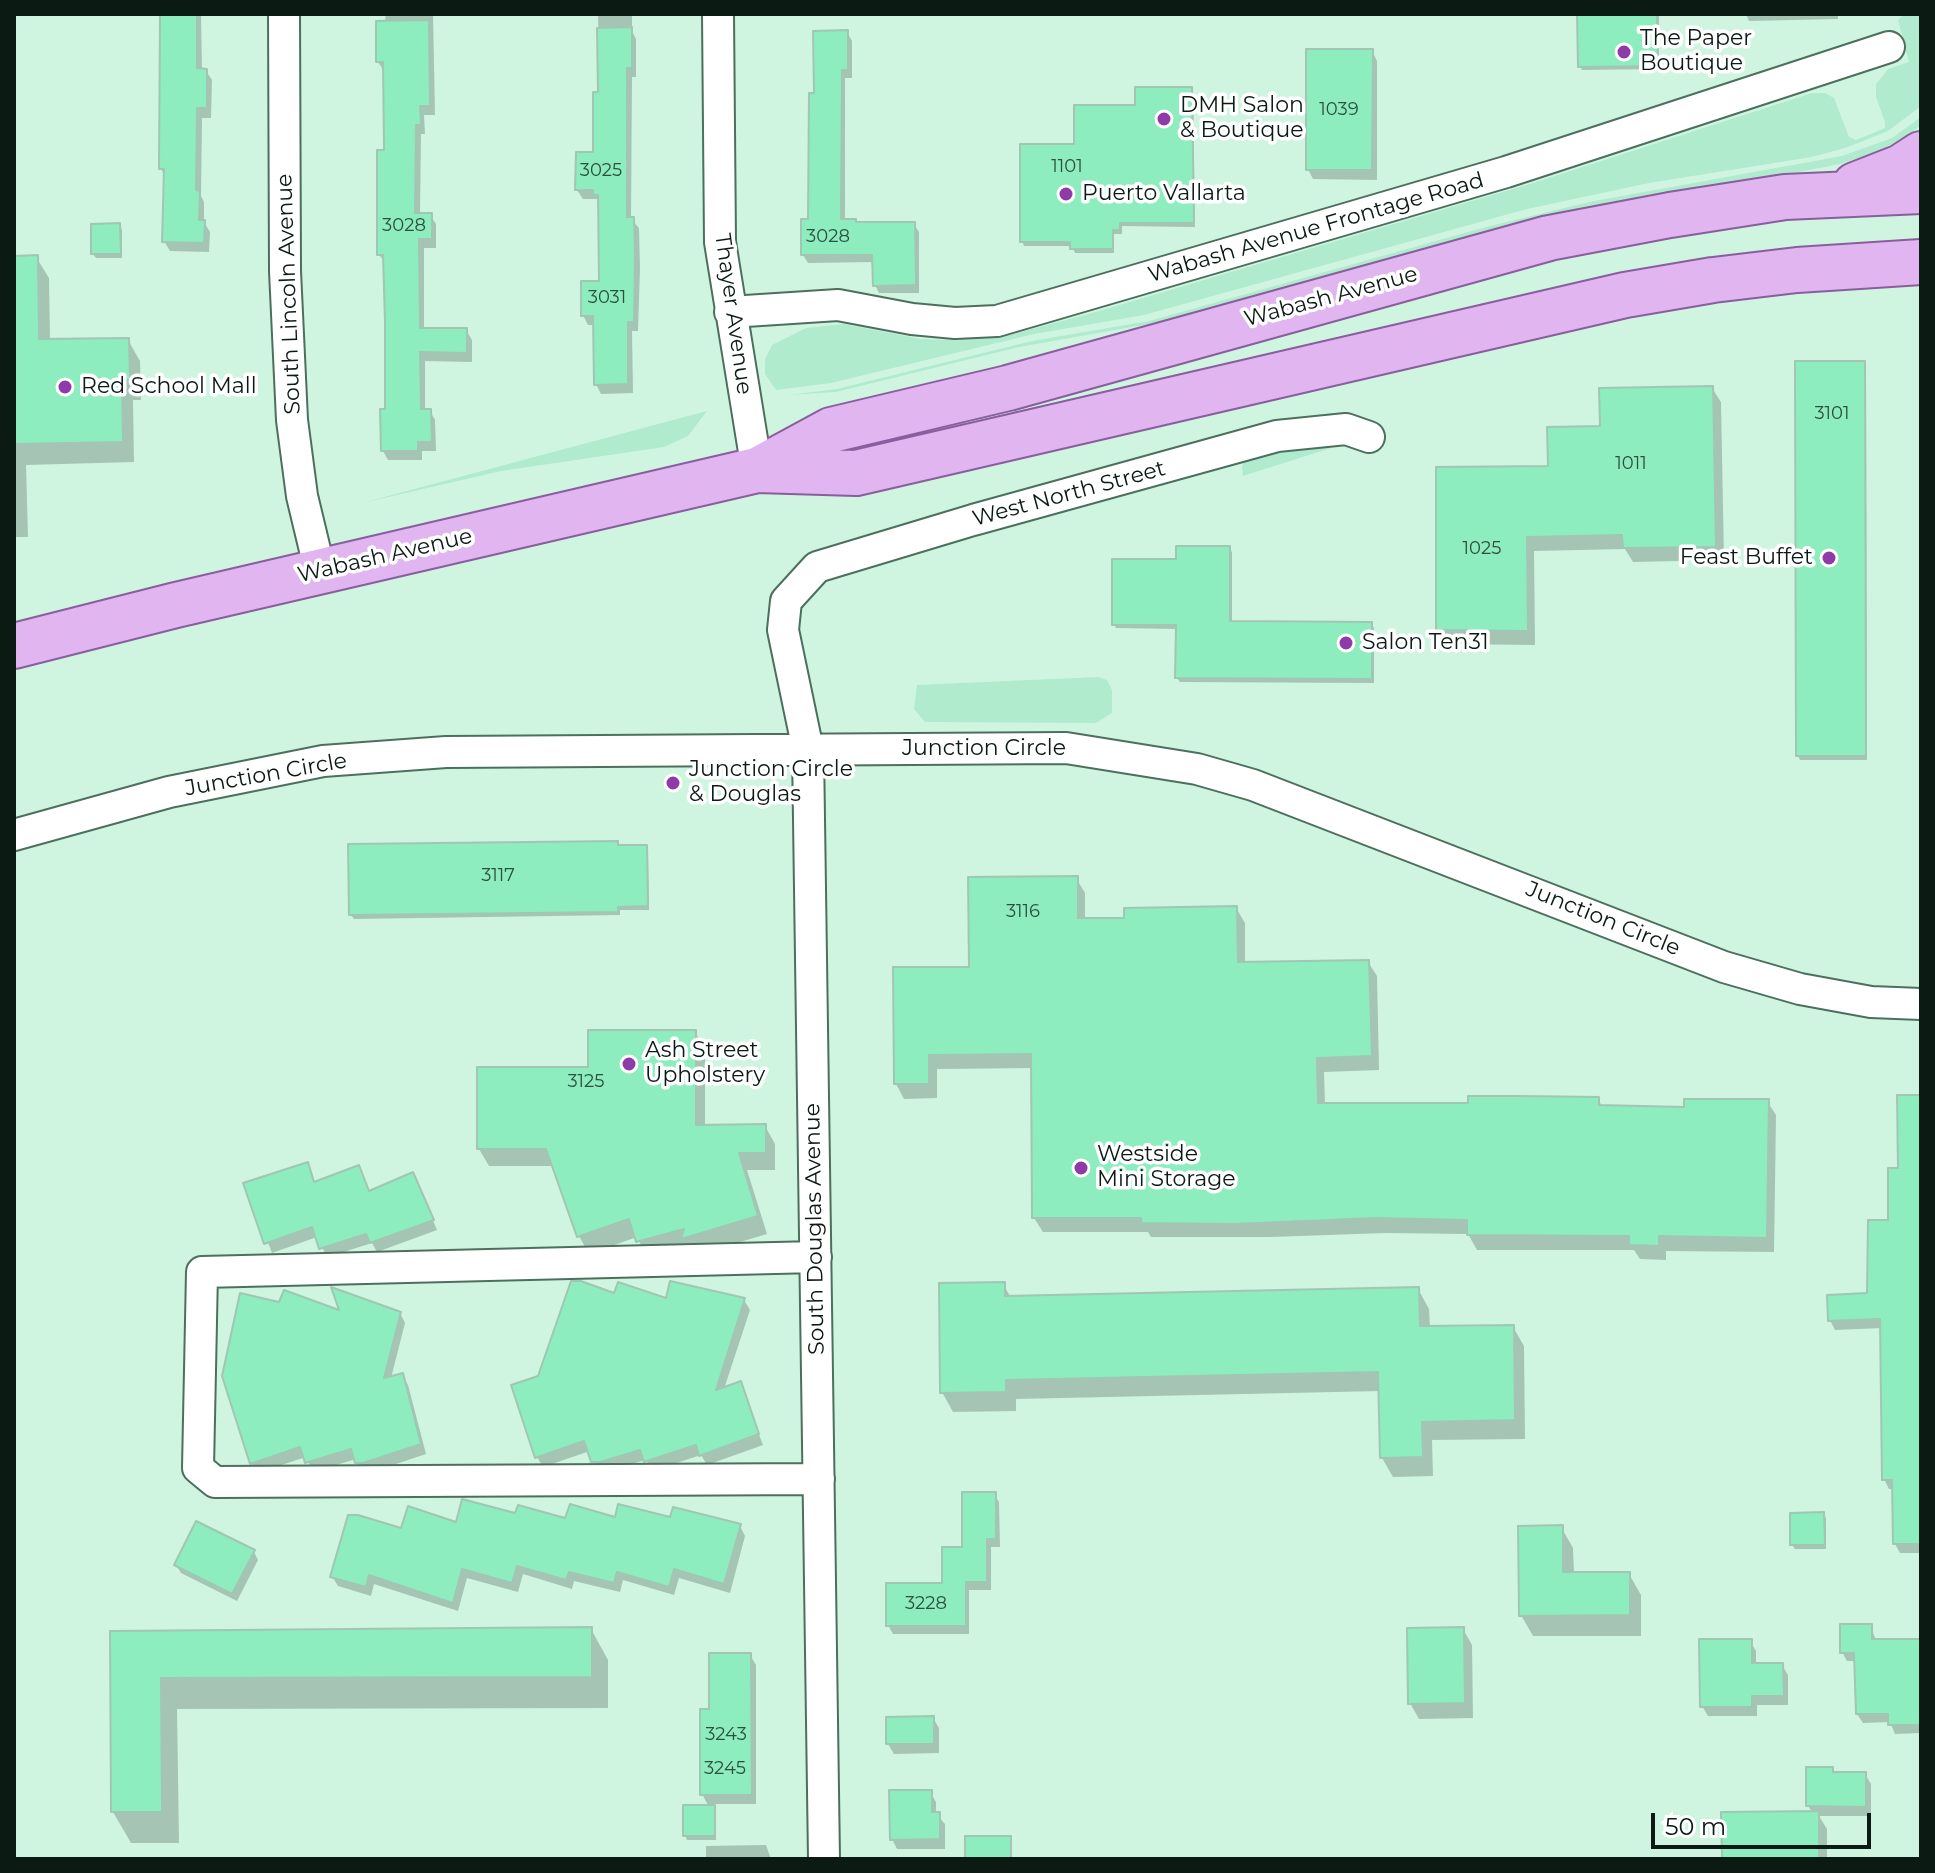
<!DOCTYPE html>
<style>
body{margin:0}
#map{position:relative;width:1935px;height:1873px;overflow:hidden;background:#cff5e1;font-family:Montserrat,sans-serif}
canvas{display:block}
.frame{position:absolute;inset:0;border:16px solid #0c1a14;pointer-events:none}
.scale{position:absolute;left:1651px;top:1813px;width:220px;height:36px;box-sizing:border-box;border:4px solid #0c1a14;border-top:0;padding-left:10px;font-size:24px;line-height:28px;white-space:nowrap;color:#0c1a14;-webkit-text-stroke:6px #fff;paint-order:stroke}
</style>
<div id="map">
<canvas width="1935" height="1873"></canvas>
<div class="frame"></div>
<div class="scale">50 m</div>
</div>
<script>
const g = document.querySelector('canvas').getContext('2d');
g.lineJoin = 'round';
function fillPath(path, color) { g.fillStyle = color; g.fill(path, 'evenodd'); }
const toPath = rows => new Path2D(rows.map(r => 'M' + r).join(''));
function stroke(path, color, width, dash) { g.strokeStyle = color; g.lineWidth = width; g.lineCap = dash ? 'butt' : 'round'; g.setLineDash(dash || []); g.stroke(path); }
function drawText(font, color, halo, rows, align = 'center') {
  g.font = font + ' Montserrat,sans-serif'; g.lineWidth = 7; g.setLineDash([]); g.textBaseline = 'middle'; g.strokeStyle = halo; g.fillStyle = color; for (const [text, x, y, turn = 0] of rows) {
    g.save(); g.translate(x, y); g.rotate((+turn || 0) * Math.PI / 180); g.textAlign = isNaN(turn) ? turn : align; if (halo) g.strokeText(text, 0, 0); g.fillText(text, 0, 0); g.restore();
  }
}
const green = toPath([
 [1904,14,1921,14,1921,106,1888,131,1848,147,1812,157,1649,183,1527,209,1144,315,1034,334,831,383,776,390,765,374,765,359,772,345,806,328,844,324,921,339,945,340,988,338,1013,334,1092,313,1533,183,1812,93,1825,93,1834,98,1849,137,1856,140,1885,128,1885,122,1876,97,1876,84,1888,69,1909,62,1898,20],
 [1921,117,1921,125,1905,137,1879,151,1840,164,1732,185,1183,318,1019,347,836,392,789,395,837,389,1032,341,1149,321,1486,227,1589,202,1842,156,1892,138],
 [707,411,688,436,664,447,501,471,362,503],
 [1326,446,1331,448,1243,476,1242,467,1245,459,1291,447],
 [1098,677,1107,680,1112,690,1112,713,1096,723,925,722,914,709,917,685]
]);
const shadow = toPath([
 [162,14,201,14,202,70,206,71,212,80,211,118,202,118,201,196,204,202,204,222,210,232,209,252,170,251,164,241,165,176,161,169],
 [386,14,433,14,435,115,424,115,425,134,421,134,420,215,430,215,436,224,436,248,424,248,424,330,466,330,472,340,472,362,425,361,425,411,430,411,435,420,436,451,422,451,422,460,388,460,383,451,387,411,386,265,379,254,386,152,384,71,378,62],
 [598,14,632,14,632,31,636,39,636,77,632,77,631,219,639,228,640,268,638,331,632,331,633,393,601,394,596,384,595,325,588,325,583,315,601,283,600,203,598,199,583,199,577,190,596,155,600,94],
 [803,14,839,14,839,16,804,16],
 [1579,14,1659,14,1659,69,1582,70,1580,66],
 [1746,14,1838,14,1838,19,1749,21],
 [847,32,852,41,852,78,845,78,845,221,856,224,914,224,919,232,919,293,879,293,875,285,875,262,808,263,803,255,810,221,816,95],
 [1372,51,1377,61,1377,180,1313,179,1308,169],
 [1191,89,1193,93,1195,227,1122,226,1122,234,1114,234,1114,253,1075,253,1072,246,1024,246,1022,241,1137,107],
 [119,225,122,230,122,258,96,258,93,254],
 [36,257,49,278,50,341,128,340,140,361,141,400,133,400,134,462,26,465,28,537,14,537,14,258],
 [1864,363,1866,367,1867,760,1800,760,1798,756],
 [1712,388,1721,402,1724,560,1633,562,1625,549,1534,551,1535,645,1446,644,1438,629,1550,468],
 [1229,548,1232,552,1232,623,1371,624,1374,628,1374,683,1180,682,1177,678,1178,629,1116,628,1114,624,1178,561],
 [617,843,620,847,646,847,648,851,649,910,620,910,620,915,354,919,351,915],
 [1076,878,1085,893,1085,920,1126,920,1236,908,1245,923,1245,964,1368,962,1377,976,1379,1070,1324,1072,1325,1105,1470,1105,1598,1099,1603,1108,1686,1109,1767,1101,1776,1115,1774,1252,1666,1251,1666,1260,1640,1259,1634,1250,1477,1250,1468,1234,1385,1233,1271,1237,1151,1237,1148,1232,1043,1232,1034,1218,1034,1068,937,1069,937,1098,904,1099,896,1084,971,969],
 [695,1032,705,1049,705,1127,765,1126,775,1144,775,1170,747,1170,767,1234,693,1256,648,1259,637,1237,589,1254,579,1236,554,1166,489,1166,479,1149,590,1069],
 [1921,1097,1921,1553,1900,1553,1895,1544,1894,1489,1889,1489,1884,1479,1882,1328,1835,1330,1830,1320,1869,1295],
 [307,1164,316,1184,358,1167,370,1192,418,1184,437,1230,377,1252,372,1243,334,1255,326,1255,317,1237,272,1253,246,1184],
 [1003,1284,1011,1298,1418,1289,1429,1309,1430,1328,1513,1327,1524,1346,1525,1439,1432,1440,1433,1476,1393,1477,1382,1458,1381,1391,1016,1399,1016,1411,953,1412,942,1392],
 [616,1295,668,1300,744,1300,750,1310,724,1389,740,1384,763,1445,707,1465,701,1455,652,1471,646,1460,599,1472,590,1451,543,1467,537,1457,540,1378],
 [400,1313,405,1323,391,1378,402,1375,408,1385,426,1454,369,1473,363,1473,356,1459,313,1472,306,1457,257,1473,251,1463,342,1314],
 [994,1494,999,1502,1000,1547,991,1547,991,1590,969,1590,969,1634,893,1634,888,1625,944,1585],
 [1823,1514,1826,1518,1826,1549,1795,1549,1792,1545],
 [517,1515,567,1521,672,1520,740,1526,745,1536,730,1593,679,1578,674,1595,623,1580,620,1592,574,1581,572,1589,523,1574,518,1592,467,1578,458,1611,374,1584,371,1596,338,1586,332,1576,402,1530],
 [1561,1527,1573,1548,1574,1574,1629,1574,1641,1595,1641,1636,1533,1636,1521,1615],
 [254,1552,258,1560,237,1601,181,1573,176,1565],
 [1871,1626,1876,1641,1921,1641,1921,1733,1895,1734,1890,1722,1863,1723,1857,1714,1856,1661,1847,1661,1842,1652],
 [591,1629,608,1660,608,1708,177,1709,179,1843,131,1843,113,1812,112,1633],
 [1463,1629,1472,1645,1473,1718,1419,1719,1410,1703],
 [1750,1641,1756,1651,1756,1665,1782,1665,1788,1675,1788,1705,1757,1705,1757,1716,1708,1716,1702,1706],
 [750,1655,756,1665,756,1804,712,1804,716,1812,716,1840,687,1840,685,1835,709,1807,702,1794,711,1711],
 [933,1718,939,1728,939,1753,894,1754,888,1744],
 [1832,1769,1834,1774,1865,1774,1871,1784,1871,1816,1819,1816,1827,1829,1827,1859,1724,1859,1813,1813,1808,1806],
 [930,1792,936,1802,936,1814,945,1824,945,1849,897,1849,892,1839],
 [766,1845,771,1859,706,1859,706,1846]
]);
const building = toPath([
 [160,14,197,14,197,68,207,69,207,108,197,108,196,190,200,191,199,220,205,220,204,243,162,242,164,169,159,169,160,14],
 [1577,14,1657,14,1658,66,1578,67,1577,14],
 [429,20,430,106,420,106,421,125,416,125,415,213,432,213,432,239,419,239,420,328,467,328,467,353,420,352,421,409,431,409,432,442,418,442,418,451,381,451,380,409,385,409,385,322,383,255,377,255,377,150,384,150,383,62,376,62,376,21,429,20],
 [632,27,632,68,627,68,627,217,634,217,635,258,634,322,628,322,628,384,594,385,593,316,581,316,581,281,599,281,598,195,593,195,593,190,575,190,576,152,593,152,593,92,598,92,597,28,632,27],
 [848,30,848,70,842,70,841,219,856,219,856,222,915,222,916,285,873,286,872,255,801,255,801,219,808,219,809,93,814,93,813,31,848,30],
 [1306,49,1373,49,1372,170,1306,170,1306,49],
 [1135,87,1192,87,1194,223,1120,223,1120,230,1113,230,1113,249,1070,249,1070,242,1020,242,1020,144,1074,144,1074,105,1135,105,1135,87],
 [120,223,121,254,91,254,91,224,120,223],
 [38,255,39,339,129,338,130,380,122,380,123,442,14,444,14,256,38,255],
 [1795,361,1865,361,1866,756,1796,756,1795,361],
 [1713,386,1716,547,1623,548,1622,535,1527,537,1528,631,1436,630,1436,467,1548,466,1547,427,1600,426,1599,388,1713,386],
 [1176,546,1230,546,1230,621,1372,622,1372,679,1175,678,1176,625,1112,625,1112,559,1176,559,1176,546],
 [618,841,618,845,647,845,648,906,618,907,618,912,349,915,348,844,618,841],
 [1078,876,1078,918,1124,918,1124,908,1237,906,1238,962,1369,960,1372,1056,1317,1058,1318,1103,1468,1103,1468,1096,1519,1096,1599,1097,1599,1105,1684,1107,1684,1099,1769,1099,1767,1238,1659,1236,1659,1246,1629,1245,1629,1236,1467,1235,1467,1220,1375,1218,1234,1224,1141,1223,1141,1218,1032,1218,1031,1054,929,1055,929,1084,894,1084,893,967,969,967,968,877,1078,876],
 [588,1030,696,1030,696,1125,766,1124,766,1153,739,1153,758,1216,681,1239,684,1229,636,1242,629,1219,577,1237,546,1149,477,1149,477,1067,588,1067,588,1030],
 [1897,1095,1921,1095,1921,1544,1893,1544,1892,1480,1882,1480,1880,1319,1828,1321,1827,1295,1867,1293,1868,1220,1888,1220,1888,1168,1898,1168,1897,1095],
 [308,1162,314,1182,359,1165,369,1191,413,1172,434,1220,370,1243,366,1234,319,1249,312,1227,264,1244,243,1183,308,1162],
 [571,1281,581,1281,614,1293,618,1282,666,1298,670,1281,745,1298,716,1390,741,1381,759,1434,699,1456,696,1445,644,1462,640,1450,600,1462,591,1462,584,1441,535,1458,511,1385,538,1376,571,1281],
 [1005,1282,1005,1296,1419,1287,1420,1326,1514,1325,1515,1420,1422,1422,1423,1457,1380,1458,1378,1372,1006,1380,1006,1392,940,1393,939,1283,1005,1282],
 [331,1287,401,1312,384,1378,403,1373,421,1444,363,1463,355,1463,351,1449,305,1463,300,1447,250,1464,222,1376,240,1293,279,1302,284,1290,339,1310,331,1287],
 [962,1492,996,1492,996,1539,987,1539,987,1582,966,1582,966,1626,886,1626,886,1583,942,1583,942,1547,962,1547,962,1492],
 [462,1499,515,1513,518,1505,565,1518,570,1504,615,1517,618,1504,670,1517,673,1507,741,1524,724,1584,674,1569,669,1587,617,1572,614,1583,569,1572,566,1580,517,1566,512,1583,462,1569,453,1603,369,1575,366,1587,330,1577,348,1515,358,1515,401,1528,408,1506,456,1522,462,1499],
 [1824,1512,1825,1545,1790,1545,1790,1513,1824,1512],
 [196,1521,255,1550,232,1594,174,1565,196,1521],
 [1563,1525,1563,1572,1630,1572,1630,1615,1519,1616,1518,1526,1563,1525],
 [1840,1624,1872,1624,1872,1639,1921,1639,1921,1725,1888,1725,1888,1714,1856,1714,1854,1653,1840,1653,1840,1624],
 [592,1627,592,1677,161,1678,162,1812,111,1812,110,1631,592,1627],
 [1464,1627,1465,1703,1408,1704,1407,1628,1464,1627],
 [1699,1639,1752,1639,1752,1663,1783,1663,1784,1696,1752,1696,1752,1707,1700,1707,1699,1639],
 [709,1653,751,1653,752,1795,700,1795,700,1709,709,1709,709,1653],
 [934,1716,934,1744,886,1744,886,1717,934,1716],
 [1806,1767,1833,1767,1833,1772,1866,1772,1866,1807,1806,1806,1806,1767],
 [889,1790,932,1790,932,1812,940,1812,940,1839,890,1840,889,1790],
 [683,1805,715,1805,715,1836,683,1836,683,1805],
 [1819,1811,1819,1859,1722,1859,1721,1812,1819,1811],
 [965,1836,1011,1836,1011,1859,965,1859,965,1836]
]);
const minor = toPath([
 [284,14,285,271,292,420,302,496,320,571],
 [718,14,720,242,757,470],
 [730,312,838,305,912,319,955,323,997,321,1506,172,1889,47],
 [14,835,169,792,323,761,446,752,1066,748,1197,769,1253,785,1724,967,1800,989,1871,1002,1921,1004],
 [816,1257,202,1272,198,1468,215,1482,819,1479],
 [824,1859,808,750,783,630,786,601,817,567,973,520,1277,436,1346,429,1369,437]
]);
const primary = toPath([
 [1855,185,1901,167,1921,154],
 [759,469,831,430,1008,388,1549,238,1670,215,1785,197,1921,191],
 [14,646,176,605,757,470,856,473,1625,295,1713,280,1797,270,1921,262]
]);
const markers = [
 [1624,52,8,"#8e3aa8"],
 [1164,119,8,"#8e3aa8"],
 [1066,194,8,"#8e3aa8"],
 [65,387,8,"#8e3aa8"],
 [1829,558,8,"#8e3aa8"],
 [1346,643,8,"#8e3aa8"],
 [673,783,8,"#8e3aa8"],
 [629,1064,8,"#8e3aa8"],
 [1081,1168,8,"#8e3aa8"]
];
const numberNames = [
 ["1039",1339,110],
 ["1101",1067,167],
 ["3025",601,171],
 ["3028",404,226],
 ["3028",828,237],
 ["3031",607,298],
 ["3101",1832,414],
 ["1011",1631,464],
 ["1025",1482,549],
 ["3117",498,876],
 ["3116",1023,912],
 ["3125",586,1082],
 ["3228",926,1604],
 ["3243",726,1735],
 ["3245",725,1769]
];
const poiNames = [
 ["The Paper",1640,39],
 ["Boutique",1640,64],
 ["DMH Salon",1180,106],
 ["& Boutique",1180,131],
 ["Puerto Vallarta",1082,194],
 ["Red School Mall",81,387],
 ["Feast Buffet",1813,558,"right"],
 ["Salon Ten31",1362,643],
 ["Junction Circle",689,770],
 ["& Douglas",689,795],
 ["Ash Street",645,1051],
 ["Upholstery",645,1076],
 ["Westside",1097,1155],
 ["Mini Storage",1097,1180]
];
const streetNames = [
 ["Wabash Avenue Frontage Road",1316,228,-16],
 ["South Lincoln Avenue",289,294,-92],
 ["Wabash Avenue",1331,297,-15],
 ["Thayer Avenue",733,314,82],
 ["West North Street",1069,494,-15],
 ["Wabash Avenue",385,556,-13],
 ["Junction Circle",984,749],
 ["Junction Circle",266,775,-10],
 ["Junction Circle",1603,919,22],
 ["South Douglas Avenue",815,1229,-91]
];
fillPath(green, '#b0ebcd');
fillPath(shadow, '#0003');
fillPath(building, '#8eedbf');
stroke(building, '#a1c6b3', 2);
stroke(minor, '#4d6f5e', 34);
stroke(primary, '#895e9c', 48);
stroke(minor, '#fff', 30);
stroke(primary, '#e0b5f0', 44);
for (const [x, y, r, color] of markers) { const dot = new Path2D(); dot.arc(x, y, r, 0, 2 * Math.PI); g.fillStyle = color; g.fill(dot); stroke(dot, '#fff', 3); }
drawText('18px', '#2c4f3f', null, numberNames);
drawText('22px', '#0c1a14', '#fff', poiNames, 'left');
drawText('22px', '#0c1a14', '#fff', streetNames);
</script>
